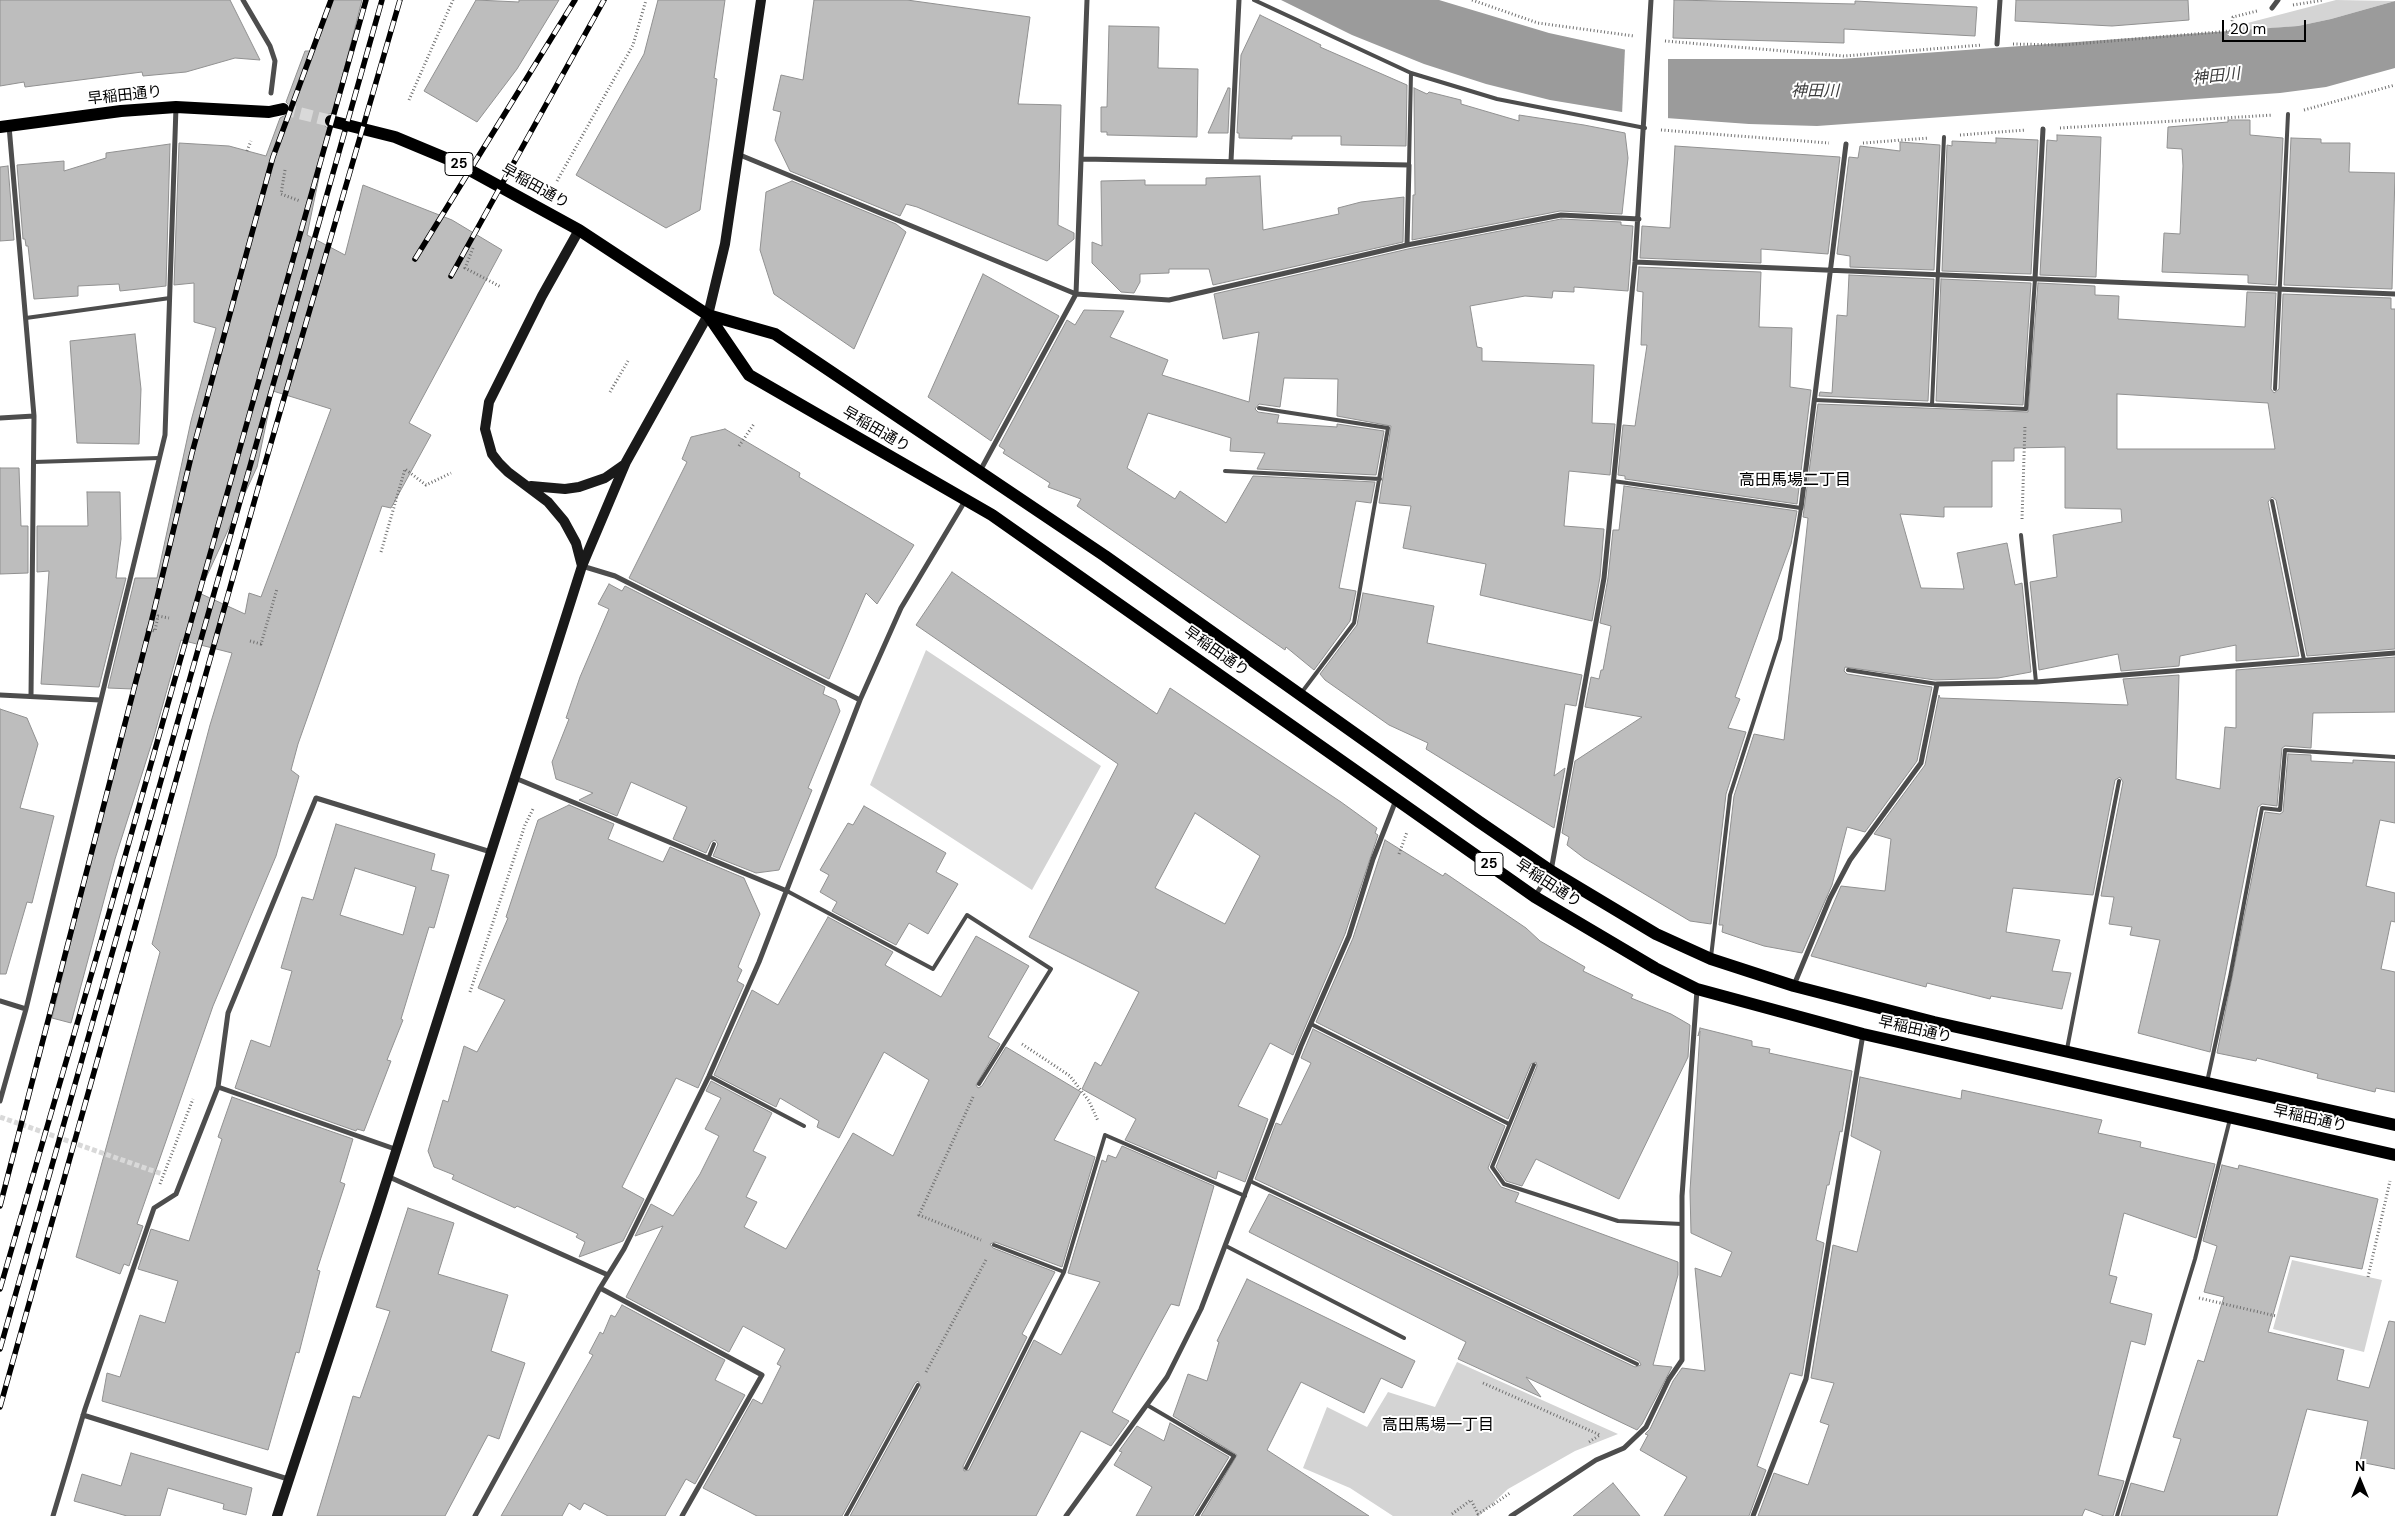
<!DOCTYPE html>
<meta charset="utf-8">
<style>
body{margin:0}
#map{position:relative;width:2395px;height:1516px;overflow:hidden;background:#fff;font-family:"DM Sans",sans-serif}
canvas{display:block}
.north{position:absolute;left:2335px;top:1456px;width:50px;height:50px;-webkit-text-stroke:4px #fff;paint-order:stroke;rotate:0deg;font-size:14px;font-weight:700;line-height:20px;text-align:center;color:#000}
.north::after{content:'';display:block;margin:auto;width:18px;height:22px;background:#000;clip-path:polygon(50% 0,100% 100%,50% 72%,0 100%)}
.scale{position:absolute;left:2222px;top:20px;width:84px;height:22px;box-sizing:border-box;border:2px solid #000;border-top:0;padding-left:6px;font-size:15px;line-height:18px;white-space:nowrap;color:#000;-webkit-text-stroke:4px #fff;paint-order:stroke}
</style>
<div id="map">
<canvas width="2395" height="1516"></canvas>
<div class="north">N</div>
<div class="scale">20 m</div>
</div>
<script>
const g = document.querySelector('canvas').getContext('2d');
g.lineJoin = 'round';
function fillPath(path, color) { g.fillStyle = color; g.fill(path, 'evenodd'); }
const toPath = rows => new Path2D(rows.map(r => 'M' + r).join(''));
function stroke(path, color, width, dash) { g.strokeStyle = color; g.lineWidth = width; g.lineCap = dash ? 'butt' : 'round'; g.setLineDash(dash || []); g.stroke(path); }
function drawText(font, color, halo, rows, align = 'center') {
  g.font = font + ' "DM Sans","Noto Sans JP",sans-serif'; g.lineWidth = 4; g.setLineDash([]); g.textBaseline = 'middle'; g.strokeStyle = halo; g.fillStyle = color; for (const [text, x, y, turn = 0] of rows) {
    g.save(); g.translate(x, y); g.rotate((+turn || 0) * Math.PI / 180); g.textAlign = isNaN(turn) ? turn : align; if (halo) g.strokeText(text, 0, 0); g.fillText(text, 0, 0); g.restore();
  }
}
const green = toPath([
 [2336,0,2395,1,2331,19,2298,26,2236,31,2236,26],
 [926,650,1101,766,1032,890,870,785],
 [2292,1260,2382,1280,2364,1352,2273,1329],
 [1457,1362,1618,1434,1575,1451,1508,1489,1479,1516,1393,1516,1350,1488,1303,1468,1327,1407,1367,1427,1388,1392,1435,1407]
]);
const water = toPath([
 [1281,0,1439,0,1549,33,1668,59,1841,59,2298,26,2331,19,2395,1,2395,68,2326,87,2280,93,1817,126,1749,124,1666,118,1622,112,1550,100,1486,84,1424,64,1352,35]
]);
const pier = toPath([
 [1625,48,1668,56,1668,121,1622,115]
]);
const building = toPath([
 [0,0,230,0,260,60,235,58,186,72,143,76,142,72,25,87,24,82,0,86,0,0],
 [332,0,362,0,333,113,326,115,323,120,325,126,329,129,307,235,345,255,363,185,452,220,502,250,409,423,431,435,391,508,382,506,298,744,291,770,299,776,276,856,213,1006,137,1224,143,1226,129,1266,124,1264,120,1274,76,1257,160,952,152,944,210,725,232,653,181,640,154,736,115,859,71,1023,52,1018,133,689,108,688,135,578,157,578,191,421,216,328,194,322,194,283,174,285,179,143,229,146,266,156,280,118,291,112,291,107,286,102,305,51,314,51,332,0],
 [273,391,331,409,261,597,249,593,245,614,199,593,257,467,273,391],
 [476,0,519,2,519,0,559,0,517,69,477,122,424,91,476,0],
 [658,0,725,0,714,78,717,79,700,210,666,228,576,175,644,54,658,0],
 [814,0,907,0,1030,17,1018,104,1061,105,1058,225,1074,233,1074,239,1047,261,917,207,906,204,900,216,790,171,775,140,781,112,773,110,781,75,803,80,814,0],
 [1674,0,1855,4,1855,1,1977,7,1975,36,1844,29,1844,43,1673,38,1674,0],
 [2016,0,2188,0,2189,20,2112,26,2015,21,2016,0],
 [1260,15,1321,45,1320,47,1407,85,1406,146,1341,145,1341,136,1292,136,1292,139,1239,138,1239,133,1237,133,1241,55,1260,15],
 [1109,26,1159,27,1158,68,1198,69,1197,137,1107,135,1107,132,1101,132,1101,107,1107,107,1109,26],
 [1228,88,1230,88,1228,133,1208,133,1228,88],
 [1414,88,1427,94,1429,92,1461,100,1461,104,1519,121,1519,115,1584,125,1625,133,1628,158,1622,214,1560,211,1412,240,1413,195,1415,195,1414,88],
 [2228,120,2250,120,2250,135,2283,138,2276,285,2248,283,2248,275,2162,272,2164,233,2180,234,2183,166,2182,149,2167,148,2168,127,2228,122,2228,120],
 [2057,135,2101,137,2096,277,2040,275,2047,140,2057,141,2057,135],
 [1996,138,2038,140,2031,274,1942,271,1947,145,1952,146,1952,141,1996,143,1996,138],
 [2291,138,2321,139,2321,143,2350,143,2349,172,2395,173,2392,289,2284,285,2291,138],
 [1900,142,1940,145,1934,270,1850,267,1850,256,1837,254,1849,157,1858,158,1860,146,1900,151,1900,142],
 [170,144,166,286,120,291,119,284,78,286,78,296,34,299,28,246,26,246,25,239,23,239,17,165,64,161,64,171,106,158,106,153,170,144],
 [1675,146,1840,157,1828,254,1761,249,1761,263,1640,258,1642,226,1670,228,1675,146],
 [8,166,14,240,0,241,0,167,8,166],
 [1260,176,1263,230,1339,214,1338,208,1361,202,1404,197,1403,242,1213,285,1209,269,1169,269,1169,273,1140,274,1140,282,1134,293,1121,292,1092,263,1092,242,1102,246,1101,181,1145,180,1145,185,1206,185,1206,178,1260,176],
 [792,181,896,224,906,232,854,349,774,294,760,250,766,192,792,181],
 [1561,219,1621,222,1621,225,1633,226,1628,291,1574,287,1574,292,1553,291,1552,298,1525,296,1470,306,1477,347,1482,348,1482,361,1594,365,1592,423,1615,424,1610,475,1569,471,1564,526,1604,529,1600,577,1592,621,1480,595,1486,564,1403,548,1411,506,1379,503,1391,426,1337,416,1338,379,1284,378,1280,407,1259,404,1255,409,1258,412,1279,415,1277,423,1337,427,1337,424,1384,431,1376,475,1257,469,1265,453,1230,451,1231,438,1148,413,1127,468,1175,499,1180,491,1226,523,1253,476,1375,482,1371,503,1356,501,1339,588,1356,591,1350,621,1314,670,1286,647,1285,650,1077,506,1081,499,1048,487,1050,483,1003,453,1005,450,999,446,1067,320,1075,325,1084,310,1124,311,1110,337,1168,360,1162,375,1249,402,1259,332,1223,339,1214,294,1408,249,1561,219],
 [1639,267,1761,272,1759,327,1792,328,1790,387,1811,390,1797,504,1625,479,1625,476,1618,475,1623,425,1635,426,1647,345,1641,345,1643,292,1637,291,1639,267],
 [983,274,1059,316,991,441,928,397,983,274],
 [1849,275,1934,279,1928,401,1819,396,1820,392,1832,393,1837,315,1847,316,1849,275],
 [1941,279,2031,283,2023,405,1936,401,1941,279],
 [2038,283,2095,286,2095,295,2119,296,2118,319,2245,327,2247,292,2276,293,2271,389,2274,393,2279,389,2283,294,2391,298,2391,309,2395,309,2395,649,2307,656,2276,500,2272,497,2268,502,2299,656,2236,661,2236,645,2180,656,2179,666,2121,671,2118,654,2039,670,2030,582,2057,577,2053,535,2122,522,2121,509,2065,508,2065,447,2014,448,2014,461,1992,461,1992,507,1944,507,1944,517,1900,514,1921,588,1964,589,1957,553,2007,543,2015,585,2022,583,2031,672,1998,678,1935,680,1845,667,1844,671,1847,674,1932,687,1917,761,1865,832,1847,827,1832,885,1802,953,1764,946,1722,932,1723,925,1719,925,1734,796,1754,734,1784,740,1808,518,1803,517,1818,404,2028,412,2038,283],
 [2117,394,2268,403,2275,449,2117,449,2117,394],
 [135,334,141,389,139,444,77,443,70,341,135,334],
 [725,429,800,473,799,477,914,545,877,604,866,593,829,679,629,578,687,462,682,459,691,437,725,429],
 [0,468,19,468,21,526,28,526,28,573,0,574,0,468],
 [1624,486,1797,511,1791,544,1735,697,1740,699,1728,728,1746,732,1726,794,1711,924,1690,921,1584,858,1567,845,1569,837,1562,833,1575,761,1642,717,1585,707,1591,677,1599,679,1601,670,1603,670,1611,626,1600,623,1608,578,1613,530,1619,530,1624,486],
 [87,492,120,492,121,539,116,578,126,578,99,687,41,684,49,571,37,572,37,526,88,526,87,492],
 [952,572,1157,714,1170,688,1341,802,1377,828,1375,833,1378,835,1345,934,1293,1055,1270,1043,1238,1106,1268,1119,1245,1182,1218,1171,1216,1179,1125,1140,1136,1119,1082,1089,1095,1062,1101,1066,1139,992,1029,937,1118,764,916,625,952,572],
 [1195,813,1260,856,1225,924,1155,888,1195,813],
 [609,584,622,591,625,586,825,687,823,694,836,700,840,711,808,788,812,790,779,870,756,873,713,856,718,844,715,840,711,842,706,853,673,839,687,807,631,782,617,816,579,800,593,793,556,779,552,762,569,719,566,718,580,677,609,609,598,604,609,584],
 [1363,593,1434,606,1427,643,1582,675,1576,706,1565,704,1554,776,1565,768,1554,828,1426,749,1428,743,1389,725,1325,680,1320,674,1357,625,1363,593],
 [2395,657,2395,712,2313,713,2311,748,2285,746,2282,748,2277,806,2262,804,2258,807,2210,1052,2138,1033,2160,940,2130,935,2132,927,2109,924,2114,897,2101,896,2123,782,2120,777,2115,780,2093,895,2013,888,2006,932,2060,940,2052,971,2071,973,2062,1009,1991,996,1990,999,1927,983,1926,987,1811,956,1841,886,1885,891,1891,839,1874,834,1925,765,1939,695,1940,698,2128,705,2123,679,2179,675,2176,779,2220,789,2225,727,2236,728,2236,670,2395,657],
 [0,709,27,718,38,744,20,808,54,816,32,903,27,902,6,974,0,974,0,709],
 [2288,754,2311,755,2311,761,2353,763,2353,760,2395,762,2395,823,2380,820,2366,886,2395,893,2395,922,2391,921,2381,969,2395,972,2395,1092,2376,1088,2375,1092,2317,1078,2318,1074,2257,1058,2256,1061,2217,1053,2265,812,2280,814,2283,812,2288,754],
 [569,805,614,824,608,839,663,862,670,847,744,878,760,914,738,967,742,970,737,981,744,985,698,1088,676,1078,622,1187,644,1199,623,1241,579,1257,585,1242,576,1237,578,1234,517,1206,515,1208,452,1179,454,1175,434,1167,428,1151,443,1100,448,1102,464,1046,477,1052,505,1000,478,988,508,918,506,917,538,820,569,805],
 [864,806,946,853,936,872,958,884,928,934,909,923,896,945,832,911,837,902,820,892,829,875,820,870,848,823,853,825,864,806],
 [336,824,435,854,431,870,449,875,434,928,429,927,401,1019,403,1020,387,1060,391,1061,364,1131,357,1129,356,1131,235,1088,251,1040,270,1047,292,971,281,968,302,897,313,900,336,824],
 [355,868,416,887,403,935,340,915,355,868],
 [1385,840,1443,876,1445,873,1526,928,1540,941,1585,967,1583,971,1633,995,1631,998,1671,1014,1690,1025,1688,1057,1619,1199,1536,1159,1522,1186,1506,1181,1496,1167,1537,1066,1536,1062,1531,1064,1508,1119,1316,1022,1353,938,1385,840],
 [828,917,893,952,885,965,941,997,976,936,1029,966,988,1037,1000,1044,976,1085,978,1088,982,1086,1006,1047,1081,1092,1054,1140,1095,1157,1062,1267,995,1242,990,1244,993,1248,1055,1272,1022,1334,1027,1337,963,1466,964,1471,969,1470,1034,1340,1061,1355,1100,1282,1068,1273,1102,1160,1106,1162,1108,1155,1116,1158,1122,1146,1214,1186,1179,1306,1171,1304,1112,1412,1129,1421,1111,1446,1081,1431,1036,1516,850,1516,921,1387,918,1381,915,1383,842,1516,757,1516,703,1488,753,1399,762,1404,781,1366,777,1364,785,1349,743,1326,729,1352,626,1297,663,1226,635,1236,651,1204,673,1216,700,1174,719,1136,705,1129,721,1098,706,1091,711,1081,772,1113,753,1151,766,1157,746,1197,757,1202,744,1227,786,1249,853,1133,893,1156,929,1080,884,1052,839,1138,817,1127,819,1121,780,1098,776,1107,714,1075,752,990,778,1005,828,917],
 [1700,1028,1752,1041,1752,1046,1770,1049,1769,1053,1852,1071,1842,1132,1840,1131,1829,1185,1827,1185,1816,1240,1824,1243,1802,1376,1790,1373,1757,1466,1766,1470,1749,1516,1664,1516,1687,1477,1640,1450,1648,1435,1645,1434,1650,1429,1673,1381,1682,1368,1705,1371,1695,1268,1721,1277,1732,1252,1691,1233,1690,1191,1700,1031,1698,1036,1700,1028],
 [1313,1029,1505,1126,1488,1168,1501,1187,1519,1193,1515,1202,1678,1262,1678,1275,1653,1365,1672,1367,1642,1424,1637,1430,1526,1377,1541,1397,1458,1359,1466,1342,1249,1232,1269,1194,1635,1367,1641,1365,1639,1361,1255,1179,1276,1123,1281,1125,1311,1063,1301,1058,1313,1029],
 [1860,1077,1961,1099,1962,1090,2102,1120,2098,1133,2141,1142,2140,1147,2215,1164,2196,1238,2124,1213,2109,1275,2117,1277,2110,1303,2152,1314,2145,1345,2131,1341,2098,1475,2124,1481,2113,1516,2104,1516,2085,1509,2082,1516,1758,1516,1774,1473,1808,1485,1829,1425,1820,1422,1834,1383,1811,1378,1833,1245,1857,1252,1881,1151,1851,1136,1860,1077],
 [232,1097,353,1139,340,1182,345,1184,317,1270,320,1271,299,1353,296,1352,268,1450,102,1401,107,1373,120,1377,140,1315,165,1323,178,1281,138,1269,151,1229,189,1241,222,1139,218,1137,232,1097],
 [2222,1165,2238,1169,2239,1165,2378,1199,2362,1269,2290,1256,2268,1332,2344,1350,2337,1380,2369,1388,2389,1321,2395,1322,2395,1469,2360,1462,2368,1421,2307,1409,2277,1516,2121,1516,2131,1483,2164,1492,2181,1439,2173,1437,2198,1360,2204,1362,2224,1297,2204,1292,2217,1246,2203,1241,2222,1165],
 [408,1208,454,1223,438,1274,508,1295,491,1351,525,1363,499,1439,488,1435,445,1516,317,1516,353,1396,360,1398,390,1311,376,1307,408,1208],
 [1247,1279,1415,1361,1402,1388,1381,1378,1364,1413,1301,1382,1267,1450,1369,1516,1201,1516,1237,1455,1173,1416,1188,1374,1207,1381,1219,1342,1217,1341,1247,1279],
 [622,1305,725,1360,715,1380,745,1395,695,1484,686,1479,665,1516,608,1516,584,1503,580,1510,569,1503,562,1516,501,1516,593,1355,589,1353,600,1332,603,1334,611,1315,615,1317,622,1305],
 [1170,1423,1229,1457,1193,1516,1136,1516,1152,1487,1114,1465,1122,1452,1119,1451,1137,1426,1164,1441,1170,1423],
 [131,1453,252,1488,246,1515,223,1509,224,1504,168,1488,160,1516,127,1516,74,1501,82,1474,121,1486,131,1453],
 [1613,1483,1640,1516,1573,1516,1613,1483]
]);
const streetTunnel = toPath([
 [0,1117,162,1174]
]);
const primaryTunnel = toPath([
 [283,109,331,121]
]);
const path = toPath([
 [1472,0,1538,23,1634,36],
 [2293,5,2324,0],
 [1665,41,1844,56,1982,45],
 [2013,44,2063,45,2230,31,2233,17,2257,11],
 [409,100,453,0],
 [2304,110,2395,85],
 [2060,128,2273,115],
 [1661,130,1829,143],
 [1960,135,2026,130],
 [1863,143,1929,138],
 [247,151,251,141],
 [285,170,281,194,300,201],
 [557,181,633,45,646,0],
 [473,248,465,268,501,287],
 [610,392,628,361],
 [739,446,754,424],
 [2022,519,2025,425],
 [381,552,405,469,426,485,451,473],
 [146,629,155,631,158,616,169,618],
 [250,641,261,644,277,589],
 [1399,854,1407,832],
 [470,992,525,825,534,807],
 [1022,1044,1070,1076,1089,1101,1098,1121],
 [973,1097,919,1215,981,1240],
 [160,1184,193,1099],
 [2368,1277,2390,1181],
 [2199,1298,2276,1316],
 [926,1372,987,1258],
 [1483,1383,1600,1435,1589,1442],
 [1494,1504,1510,1493],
 [1452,1514,1471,1500,1478,1514,1494,1504]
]);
const lane = toPath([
 [1254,0,1411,73,1497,99,1645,128],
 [1409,165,1411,73],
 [26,318,170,298],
 [2275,389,2288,114],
 [1815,400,2026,409,2035,279],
 [1932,405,1944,137],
 [1259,408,1388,428,1354,623,1302,692],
 [34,462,159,458],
 [1225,471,1380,479],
 [1613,481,1801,508,1780,639,1730,795,1711,957],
 [2272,501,2304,660],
 [2021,535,2036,682],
 [1848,670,1937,684],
 [708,859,714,844],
 [787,891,933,969,967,915,1051,969,979,1084],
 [1311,1024,1509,1124],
 [2067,1049,2119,781],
 [1534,1065,1492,1167,1504,1184,1618,1221,1682,1224],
 [709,1076,804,1126],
 [2207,1082,2230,977,2262,808,2280,810,2285,750,2395,757],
 [1250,1181,1637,1364],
 [994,1245,1064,1272,1105,1135,1245,1196],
 [1226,1246,1404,1338],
 [1147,1405,1234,1456,1197,1516],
 [966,1468,1064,1272],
 [846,1516,918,1385],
 [2117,1516,2195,1259,2230,1119]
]);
const street = toPath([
 [243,0,270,46,275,61,271,93],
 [2272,8,2278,0],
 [1997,44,2000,0],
 [9,126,34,416,31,696],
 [740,155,1076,294,1169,300,1407,245,1561,215,1639,219],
 [1082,159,1409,165,1407,245],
 [1231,161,1239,0],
 [1635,262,2395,294],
 [2035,279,2043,129],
 [0,418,34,416],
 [980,471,1076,294,1087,0],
 [1801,508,1846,144],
 [582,566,615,576,860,700],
 [0,695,100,700],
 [515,778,787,891],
 [1535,896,1551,871,1604,578,1635,262,1651,0],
 [1794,985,1830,898,1850,860,1921,763,1937,684,2036,682,2395,653],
 [0,1001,26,1009],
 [218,1087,395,1149],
 [0,1101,26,1009,165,435,176,107],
 [387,1176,608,1275],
 [600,1288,762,1375,682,1516],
 [83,1415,288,1479],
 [53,1516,85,1409,154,1208,176,1194,218,1087,228,1013,316,798,491,852],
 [475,1516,600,1288,624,1249,709,1076,759,962,860,700,901,608,965,501],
 [1066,1516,1167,1377,1201,1309,1301,1046,1349,936,1373,859,1396,800],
 [1511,1516,1596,1460,1624,1448,1646,1427,1669,1379,1682,1360,1682,1196,1697,990],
 [1753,1516,1806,1379,1863,1034]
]);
const secondary = toPath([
 [579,230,542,296,489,402,485,429,492,454,499,463,508,472,548,502,564,521,576,543,582,566],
 [531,486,565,489,579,487,605,478,625,464],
 [277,1516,376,1214,582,566,626,462,708,315,725,244,761,0]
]);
const primary = toPath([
 [331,121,395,137,455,162,579,230,708,315,775,334,1105,556,1478,821,1551,871,1656,934,1711,959,1794,986,1934,1022,2395,1125],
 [0,127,121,111,176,107,269,112,283,109],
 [708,315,749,375,992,515,1535,897,1655,968,1697,989,1863,1034,2395,1155]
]);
const rail = toPath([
 [415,259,575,0],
 [451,276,604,0],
 [0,1206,151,623,192,453,258,211,273,157,331,0],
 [0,1289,104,931,366,0],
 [0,1349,382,0],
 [0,1407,262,474,400,0]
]);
const shields = [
 [459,164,28],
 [1489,864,28]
];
const shieldNames = [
 ["25",459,164],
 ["25",1489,864]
];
const streetNames = [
 ["早稲田通り",125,96,-6],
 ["早稲田通り",535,187,29],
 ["早稲田通り",876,430,30],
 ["早稲田通り",1216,652,35],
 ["早稲田通り",1548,884,33],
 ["早稲田通り",1915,1030,13],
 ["早稲田通り",2310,1119,13]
];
const waterNames = [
 ["神田川",2216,77,-6],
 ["神田川",1815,92]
];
const neighbourhoodNames = [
 ["高田馬場二丁目",1795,481],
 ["高田馬場一丁目",1438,1426]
];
fillPath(green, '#d4d4d4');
fillPath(water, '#9b9b9b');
fillPath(pier, '#fff');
fillPath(building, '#bdbdbd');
stroke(building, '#919191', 1);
stroke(streetTunnel, '#d9d9d9', 5, [5, 2.5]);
stroke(primaryTunnel, '#d9d9d9', 12, [12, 6]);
stroke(path, '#6f6f6f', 3, [1, 2.5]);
stroke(lane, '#4d4d4d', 4);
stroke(street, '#4d4d4d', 5);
stroke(secondary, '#1a1a1a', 10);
stroke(primary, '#000', 12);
stroke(rail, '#000', 5.5);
stroke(rail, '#fff', 4, [11]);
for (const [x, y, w] of shields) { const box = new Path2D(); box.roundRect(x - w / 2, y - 11.5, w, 23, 4); g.fillStyle = '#fff'; g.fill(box); stroke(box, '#000', 1); }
drawText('bold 14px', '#000', null, shieldNames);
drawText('15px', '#000', '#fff', streetNames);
drawText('italic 16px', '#3c3c3c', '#fff', waterNames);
drawText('16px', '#000', '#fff', neighbourhoodNames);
</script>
